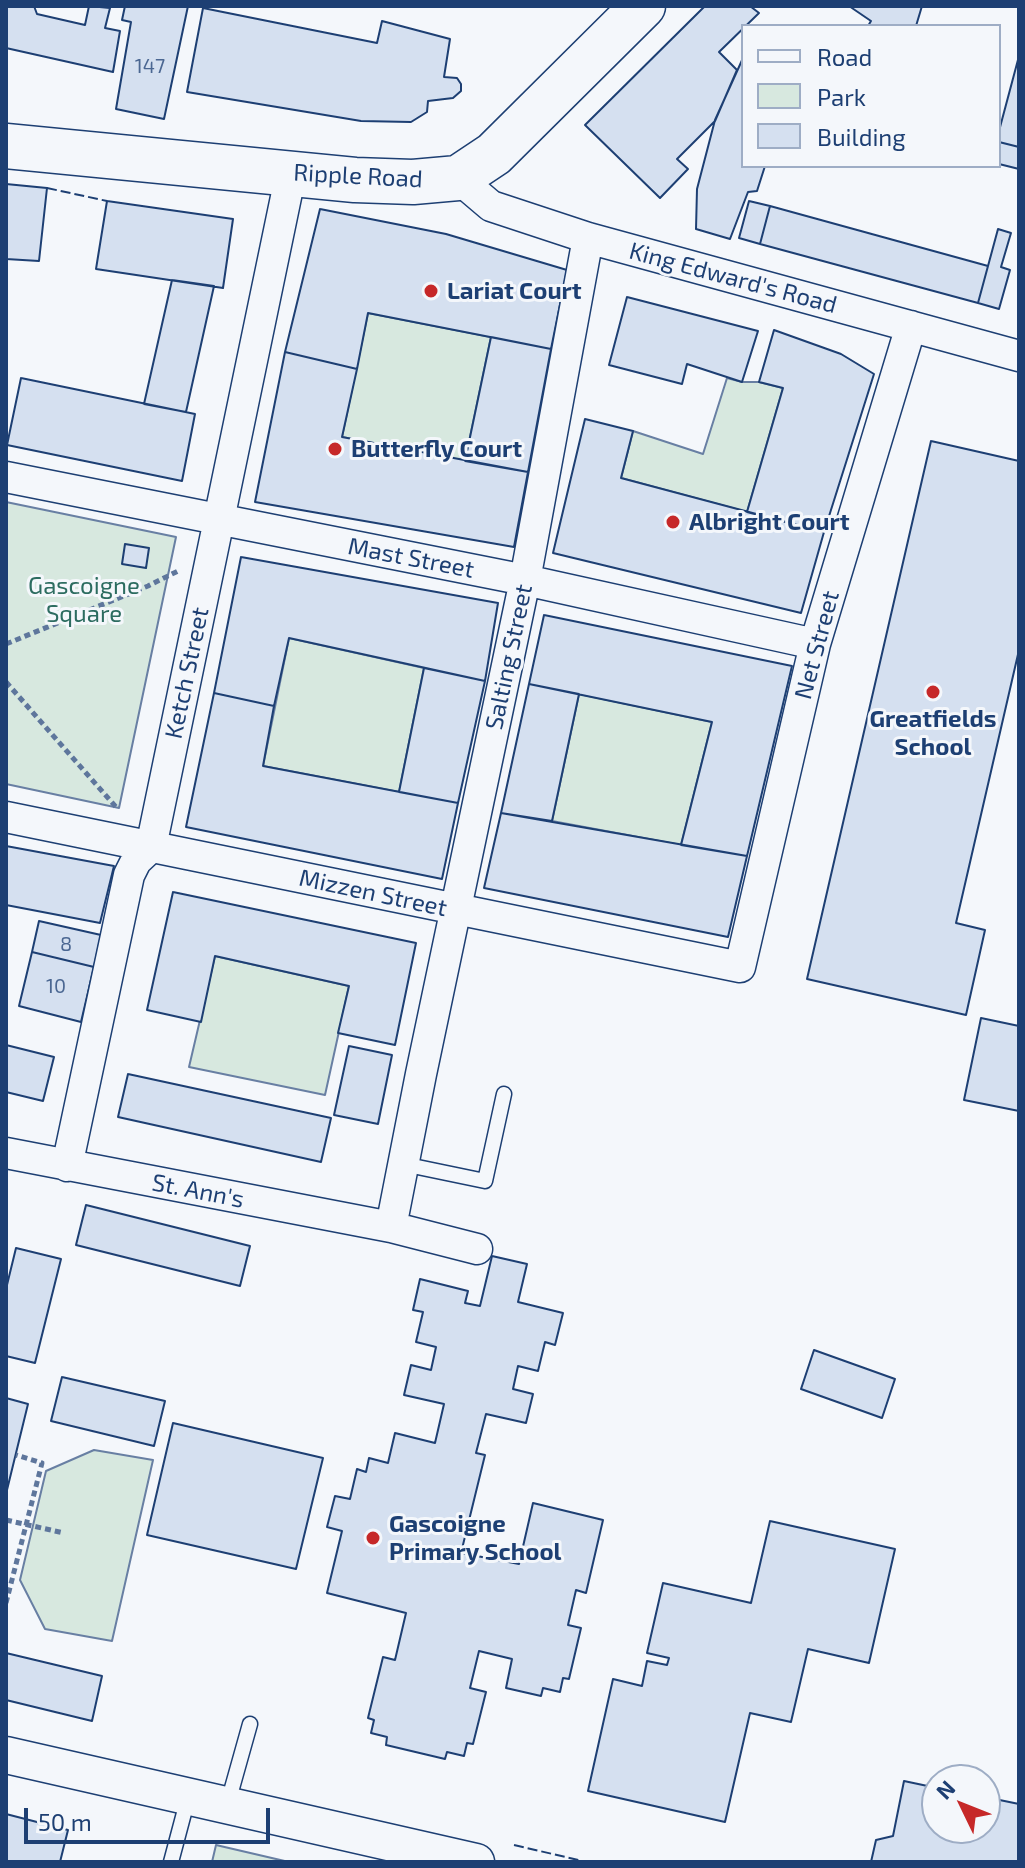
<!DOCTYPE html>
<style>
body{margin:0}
#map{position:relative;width:1025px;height:1868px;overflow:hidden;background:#f4f7fb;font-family:"Exo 2",sans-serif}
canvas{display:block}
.frame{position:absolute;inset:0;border:8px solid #1d3f73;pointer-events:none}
.legend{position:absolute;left:741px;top:24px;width:260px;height:144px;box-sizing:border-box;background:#f4f7fb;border:2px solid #9eadc5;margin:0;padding:10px 14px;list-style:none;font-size:24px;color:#1d3f73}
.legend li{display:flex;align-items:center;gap:16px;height:40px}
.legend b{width:40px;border:2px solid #9eadc5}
.north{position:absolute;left:921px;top:1764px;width:80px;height:80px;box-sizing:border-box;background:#f4f7fb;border:2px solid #9eadc5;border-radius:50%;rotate:313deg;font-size:22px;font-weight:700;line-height:32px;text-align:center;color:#1d3f73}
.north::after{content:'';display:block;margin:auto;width:28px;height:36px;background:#c62828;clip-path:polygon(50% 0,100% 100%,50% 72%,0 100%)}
.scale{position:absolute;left:24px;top:1808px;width:246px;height:36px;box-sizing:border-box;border:4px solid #1d3f73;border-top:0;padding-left:10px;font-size:24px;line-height:28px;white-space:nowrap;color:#1d3f73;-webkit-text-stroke:6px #f4f7fb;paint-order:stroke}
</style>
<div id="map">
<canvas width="1025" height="1868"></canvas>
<div class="frame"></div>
<ul class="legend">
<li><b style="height:10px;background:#f4f7fb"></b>Road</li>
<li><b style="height:22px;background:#d7e8df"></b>Park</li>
<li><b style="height:22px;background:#d5e0f0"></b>Building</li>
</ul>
<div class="north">N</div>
<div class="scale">50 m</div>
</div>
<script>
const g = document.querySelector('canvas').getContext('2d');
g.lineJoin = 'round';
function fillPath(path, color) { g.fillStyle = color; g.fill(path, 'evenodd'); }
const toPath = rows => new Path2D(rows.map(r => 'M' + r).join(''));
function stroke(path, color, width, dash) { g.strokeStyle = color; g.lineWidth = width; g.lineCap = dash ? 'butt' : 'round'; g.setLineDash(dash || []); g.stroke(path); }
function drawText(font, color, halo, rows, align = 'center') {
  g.font = font + ' "Exo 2",sans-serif'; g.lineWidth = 6; g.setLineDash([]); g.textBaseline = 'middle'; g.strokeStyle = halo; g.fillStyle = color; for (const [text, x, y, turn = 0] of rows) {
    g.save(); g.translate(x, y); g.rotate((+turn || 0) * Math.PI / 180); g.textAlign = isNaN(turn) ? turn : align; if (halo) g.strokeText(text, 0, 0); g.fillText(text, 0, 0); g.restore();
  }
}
const green = toPath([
 [368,313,491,337,465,461,342,437,368,313],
 [727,378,742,382,759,382,783,388,747,512,621,478,633,431,703,454,727,378],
 [6,502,176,537,119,808,6,784,6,502],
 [289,638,424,668,399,792,263,766,289,638],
 [579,694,712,722,681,845,552,821,579,694],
 [215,956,349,986,325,1095,189,1067,215,956],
 [94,1450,153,1460,112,1641,45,1629,20,1580,46,1471,94,1450],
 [216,1845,289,1862,212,1862,216,1845]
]);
const building = toPath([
 [6,6,34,6,37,14,85,25,89,6,110,8,105,28,120,31,113,72,6,48,6,6],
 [125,6,188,6,164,119,116,109,131,22,122,20,125,6],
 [705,6,750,6,759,13,719,52,737,70,715,121,677,159,688,169,660,198,585,125,705,6],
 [849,6,922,6,916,26,868,26,871,21,849,6],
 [203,8,377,43,382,21,450,39,444,77,457,78,461,84,461,91,453,98,428,101,427,112,411,122,361,121,187,92,203,8],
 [1019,56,1019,147,999,142,999,131,1019,56],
 [743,58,743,166,765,166,757,191,748,192,730,239,696,229,697,189,715,120,743,58],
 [999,142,1019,147,1019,169,999,164,999,142],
 [6,184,47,188,39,261,6,259,6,184],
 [107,201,233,219,223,288,96,269,107,201],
 [749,201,770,206,760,244,739,238,749,201],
 [770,206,988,266,978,303,760,244,770,206],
 [320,209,446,234,567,270,551,349,368,313,357,369,285,352,320,209],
 [998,229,1011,233,1001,267,1010,270,999,309,978,303,998,229],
 [172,280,214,286,186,412,144,404,172,280],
 [627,297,758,331,742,382,687,364,682,384,609,365,627,297],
 [774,330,841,354,874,374,824,532,747,512,783,388,759,382,774,330],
 [491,337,551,349,528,472,465,461,491,337],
 [285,352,357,369,342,437,528,472,514,547,255,502,285,352],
 [21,378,195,414,182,481,7,445,21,378],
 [585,419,633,431,621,478,824,532,801,613,553,553,585,419],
 [931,441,1019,461,1019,650,956,923,985,930,966,1015,807,979,931,441],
 [125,544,149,548,146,568,122,564,125,544],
 [241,557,498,603,485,681,289,638,274,706,214,693,241,557],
 [544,615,792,666,747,856,681,845,712,722,529,684,544,615],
 [424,668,485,681,458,803,399,792,424,668],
 [529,684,579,694,552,821,501,813,529,684],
 [214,693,274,706,263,766,458,803,442,879,186,827,214,693],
 [501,813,747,856,728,937,484,888,501,813],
 [6,846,114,866,100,923,6,905,6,846],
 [173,892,416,943,395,1045,338,1033,349,986,215,956,201,1022,147,1010,173,892],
 [39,921,101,935,94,967,32,952,39,921],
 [32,952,94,967,81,1022,19,1006,32,952],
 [981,1018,1019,1026,1019,1111,964,1100,981,1018],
 [6,1045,54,1057,43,1101,6,1092,6,1045],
 [349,1046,392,1055,378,1124,334,1115,349,1046],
 [128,1074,331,1118,321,1162,118,1117,128,1074],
 [86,1205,250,1246,240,1286,76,1245,86,1205],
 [16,1248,61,1259,35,1363,6,1356,6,1289,16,1248],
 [492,1256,527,1264,518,1302,563,1313,555,1345,545,1342,538,1371,518,1366,513,1389,533,1394,526,1423,486,1414,476,1453,485,1455,461,1553,519,1564,533,1503,603,1520,586,1593,576,1590,568,1625,581,1628,569,1679,563,1678,560,1692,543,1688,541,1696,506,1688,512,1659,479,1651,470,1688,486,1692,473,1744,467,1743,464,1756,447,1752,445,1759,386,1745,387,1737,371,1733,374,1720,368,1718,383,1657,395,1660,406,1613,327,1593,342,1531,327,1527,335,1496,350,1499,357,1469,366,1472,369,1458,388,1463,395,1433,435,1443,444,1404,404,1395,411,1365,431,1370,436,1347,416,1342,423,1312,413,1310,420,1279,468,1291,465,1303,480,1306,492,1256],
 [814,1350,895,1379,882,1418,801,1389,814,1350],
 [62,1377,165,1401,154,1446,51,1421,62,1377],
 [6,1398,28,1404,6,1494,6,1398],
 [173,1423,323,1458,296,1569,147,1535,173,1423],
 [770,1521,895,1549,869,1663,808,1649,791,1722,750,1713,725,1822,588,1791,613,1679,642,1686,647,1661,667,1665,669,1658,647,1653,663,1583,751,1603,770,1521],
 [6,1653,102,1676,92,1721,6,1700,6,1653],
 [904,1781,937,1788,937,1828,985,1828,985,1797,1019,1804,1019,1862,871,1862,876,1840,893,1836,904,1781],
 [6,1814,68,1830,60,1862,6,1862,6,1814]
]);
const path = toPath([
 [6,644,148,586,178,571],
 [6,682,116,807],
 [6,1520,64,1533],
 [6,1603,42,1463,16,1455]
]);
const service = toPath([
 [403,1164,485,1181,504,1094],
 [227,1806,250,1724],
 [171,1862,188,1798]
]);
const minor = toPath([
 [458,178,491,206,588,238,1019,356],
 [6,477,525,580,815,644],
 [6,817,740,967,815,644,911,326],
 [6,1153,391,1227,477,1249],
 [67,1166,129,875,136,861,151,847,291,173],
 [391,1227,421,1074,525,580,588,238]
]);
const tertiary = toPath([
 [6,1755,476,1862]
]);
const primary = toPath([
 [6,146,355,180,413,182,458,178,494,154,643,6]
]);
const fence = toPath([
 [47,188,107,201],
 [514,1845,587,1862]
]);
const markers = [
 [431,291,8,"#c62828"],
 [335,449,8,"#c62828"],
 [673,522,8,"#c62828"],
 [933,692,8,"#c62828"],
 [373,1538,8,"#c62828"]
];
const numberNames = [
 ["147",150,66],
 ["8",66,944],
 ["10",56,986]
];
const streetNames = [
 ["Ripple Road",358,176,3],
 ["King Edward's Road",733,278,15],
 ["Mast Street",411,558,11],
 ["Net Street",817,645,-75],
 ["Salting Street",509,657,-78],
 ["Ketch Street",187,673,-78],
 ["Mizzen Street",373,893,12],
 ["St. Ann's",198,1191,11]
];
const poiNames = [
 ["Lariat Court",447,291],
 ["Butterfly Court",351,449],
 ["Albright Court",689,522],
 ["Greatfields",933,719,"center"],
 ["School",933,747,"center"],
 ["Gascoigne",389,1524],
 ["Primary School",389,1552]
];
const parkNames = [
 ["Gascoigne",84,586],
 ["Square",84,614]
];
fillPath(green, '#d7e8df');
stroke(green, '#687fa3', 2);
fillPath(building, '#d5e0f0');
stroke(building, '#1d3f73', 2);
stroke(service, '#1d3f73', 17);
stroke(minor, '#1d3f73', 33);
stroke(tertiary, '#1d3f73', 39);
stroke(primary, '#1d3f73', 47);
stroke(path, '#5e769c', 5, [6, 4]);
stroke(service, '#f4f7fb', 14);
stroke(minor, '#f4f7fb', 30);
stroke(tertiary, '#f4f7fb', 36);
stroke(primary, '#f4f7fb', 44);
stroke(fence, '#1d3f73', 2, [10, 4]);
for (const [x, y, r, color] of markers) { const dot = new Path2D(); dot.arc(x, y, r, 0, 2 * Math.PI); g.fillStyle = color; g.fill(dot); stroke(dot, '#f4f7fb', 3); }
drawText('20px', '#4b6792', null, numberNames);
drawText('24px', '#1d3f73', '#f4f7fb', streetNames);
drawText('bold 24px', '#1d3f73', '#f4f7fb', poiNames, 'left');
drawText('24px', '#2c6c60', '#f4f7fb', parkNames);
</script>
